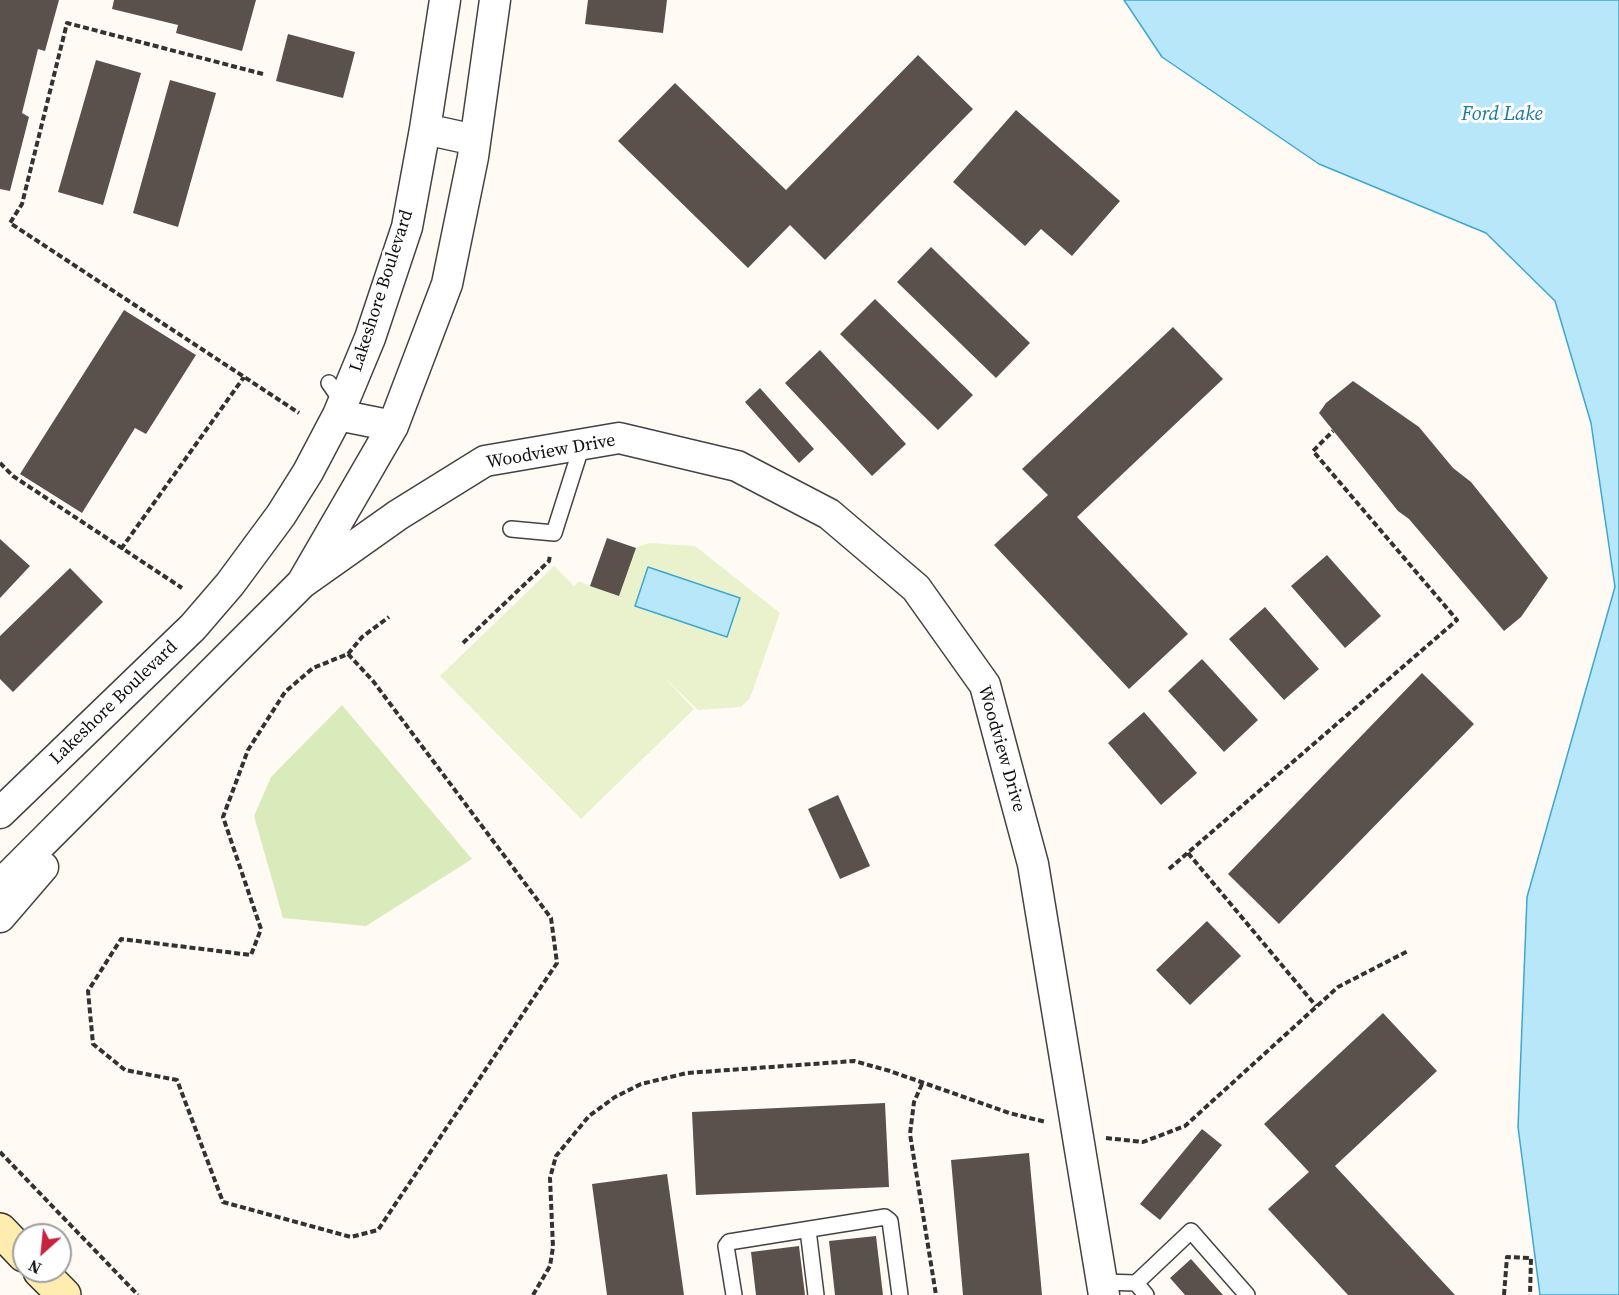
<!DOCTYPE html>
<style>
body{margin:0}
#map{position:relative;width:1619px;height:1295px;overflow:hidden;background:#fffbf4;font-family:"Source Serif 4",serif}
canvas{display:block}
.north{position:absolute;left:12px;top:1223px;width:60px;height:60px;box-sizing:border-box;background:#fff;border:2px solid #9f9f9f;border-radius:50%;rotate:207deg;font-size:16px;font-weight:700;line-height:24px;text-align:center;color:#101010}
.north::after{content:'';display:block;margin:auto;width:21px;height:27px;background:#c5233e;clip-path:polygon(50% 0,100% 100%,50% 72%,0 100%)}
</style>
<div id="map">
<canvas width="1619" height="1295"></canvas>
<div class="north">N</div>
</div>
<script>
const g = document.querySelector('canvas').getContext('2d');
g.lineJoin = 'round';
function fillPath(path, color) { g.fillStyle = color; g.fill(path, 'evenodd'); }
const toPath = rows => new Path2D(rows.map(r => 'M' + r).join(''));
function stroke(path, color, width, dash) { g.strokeStyle = color; g.lineWidth = width; g.lineCap = dash ? 'butt' : 'round'; g.setLineDash(dash || []); g.stroke(path); }
function drawText(font, color, halo, rows, align = 'center') {
  g.font = font + ' "Source Serif 4",serif'; g.lineWidth = 6; g.setLineDash([]); g.textBaseline = 'middle'; g.strokeStyle = halo; g.fillStyle = color; for (const [text, x, y, turn = 0] of rows) {
    g.save(); g.translate(x, y); g.rotate((+turn || 0) * Math.PI / 180); g.textAlign = isNaN(turn) ? turn : align; if (halo) g.strokeText(text, 0, 0); g.fillText(text, 0, 0); g.restore();
  }
}
const green = toPath([
 [342,705,472,859,366,926,283,918,254,816,271,777]
]);
const pitch = toPath([
 [607,538,635,548,649,543,695,546,780,613,750,698,741,707,698,710,664,677,694,709,581,819,440,676,554,566,574,586,579,581,590,586]
]);
const water = toPath([
 [1124,0,1619,0,1619,1295,1540,1295,1518,1127,1527,897,1615,587,1591,423,1555,301,1486,233,1319,164,1162,57,1124,0],
 [648,567,740,598,727,637,635,606,648,567]
]);
const building = toPath([
 [0,0,59,0,45,51,38,49,22,113,29,117,10,191,0,189],
 [114,0,256,0,242,51,176,33,178,25,112,9],
 [588,0,667,0,663,33,585,24],
 [288,34,355,52,343,98,276,81],
 [918,55,973,109,825,260,790,225,748,268,618,141,675,83,786,190],
 [96,60,141,73,103,205,58,192],
 [170,80,216,93,178,227,133,213],
 [1016,110,1120,201,1072,256,1041,229,1025,246,953,182],
 [931,247,1030,343,996,378,897,282],
 [875,299,973,395,938,430,840,334],
 [124,310,196,355,146,434,135,428,82,513,20,474],
 [1173,327,1223,379,1077,517,1188,634,1129,689,994,545,1048,495,1022,469],
 [820,350,906,444,872,476,785,383],
 [1353,381,1419,427,1453,468,1471,482,1548,578,1521,617,1504,631,1409,519,1398,511,1319,413,1326,403],
 [760,388,814,449,799,463,745,402],
 [607,538,636,548,619,596,590,586],
 [0,539,30,566,0,598],
 [1327,555,1381,616,1345,648,1291,586],
 [70,568,103,602,13,692,0,679,0,636],
 [1265,607,1319,669,1284,700,1229,639],
 [1202,659,1258,720,1224,752,1168,691],
 [1422,673,1474,724,1279,924,1228,874],
 [1144,712,1197,773,1161,805,1108,743],
 [838,795,870,866,840,879,808,809],
 [1207,921,1241,956,1190,1005,1156,970],
 [1383,1013,1437,1071,1335,1166,1455,1295,1348,1295,1268,1209,1309,1172,1264,1124],
 [885,1103,889,1187,696,1195,692,1112],
 [1202,1129,1222,1145,1160,1220,1140,1204],
 [1029,1153,1042,1295,963,1295,951,1160],
 [667,1174,684,1295,607,1295,592,1184],
 [876,1236,883,1295,835,1295,829,1241],
 [799,1246,805,1295,756,1295,751,1252],
 [1191,1259,1223,1295,1185,1295,1170,1278]
]);
const path = toPath([
 [263,74,67,23,22,204,10,223,299,413],
 [0,463,13,476,182,588],
 [121,549,244,377],
 [463,643,549,561,550,555],
 [348,654,373,681,551,918,557,963,378,1230,351,1237,223,1202,177,1080,125,1070,93,1044,88,991,121,939,251,955,261,929,223,817,248,750,285,692,313,668,348,654,362,637,389,617],
 [1188,853,1316,1006],
 [1169,869,1457,620,1313,451,1333,431],
 [922,1084,914,1102,910,1134,936,1295],
 [1106,1138,1143,1142,1185,1126,1338,987,1408,951],
 [0,1152,138,1295],
 [533,1295,550,1266,553,1247,550,1178,556,1156,589,1116,615,1097,641,1084,687,1073,854,1061,890,1071,1009,1113,1046,1122],
 [1504,1295,1507,1257,1531,1258,1530,1295]
]);
const service = toPath([
 [329,383,343,403],
 [511,529,554,533,582,445],
 [808,1230,816,1295],
 [1102,1282,1136,1283,1146,1295],
 [1136,1283,1191,1231,1247,1295],
 [734,1295,726,1246,729,1242,885,1217,890,1221,900,1295]
]);
const minor = toPath([
 [425,129,475,140],
 [338,415,393,426],
 [302,583,398,515,485,461,619,438,737,466,829,514,916,588,985,685,1013,790,1033,864,1104,1295],
 [0,813,193,627,230,584,281,515,308,472,338,415,370,338,407,227,425,129,445,0],
 [0,885,302,583,393,426,447,284,473,157,495,0],
 [0,917,43,867]
]);
const secondary = toPath([
 [0,1230,24,1255],
 [40,1271,64,1295]
]);
const streetNames = [
 ["Lakeshore Boulevard",382,291,-72],
 ["Woodview Drive",551,452,-10],
 ["Lakeshore Boulevard",114,703,-44],
 ["Woodview Drive",1001,749,74]
];
const waterNames = [
 ["Ford Lake",1502,115]
];
fillPath(green, '#daebbb');
fillPath(pitch, '#eaf2cd');
fillPath(water, '#b7e7f8');
stroke(water, '#3ca7d1', 1.5);
fillPath(building, '#5a504c');
stroke(service, '#434343', 18);
stroke(minor, '#434343', 33);
stroke(secondary, '#323232', 36);
stroke(path, '#323232', 4, [6, 3]);
stroke(service, '#fff', 15);
stroke(minor, '#fff', 30);
stroke(secondary, '#ffecaf', 33);
drawText('18px', '#101010', '#fff', streetNames);
drawText('italic 20px', '#1579a7', '#fff', waterNames);
</script>
